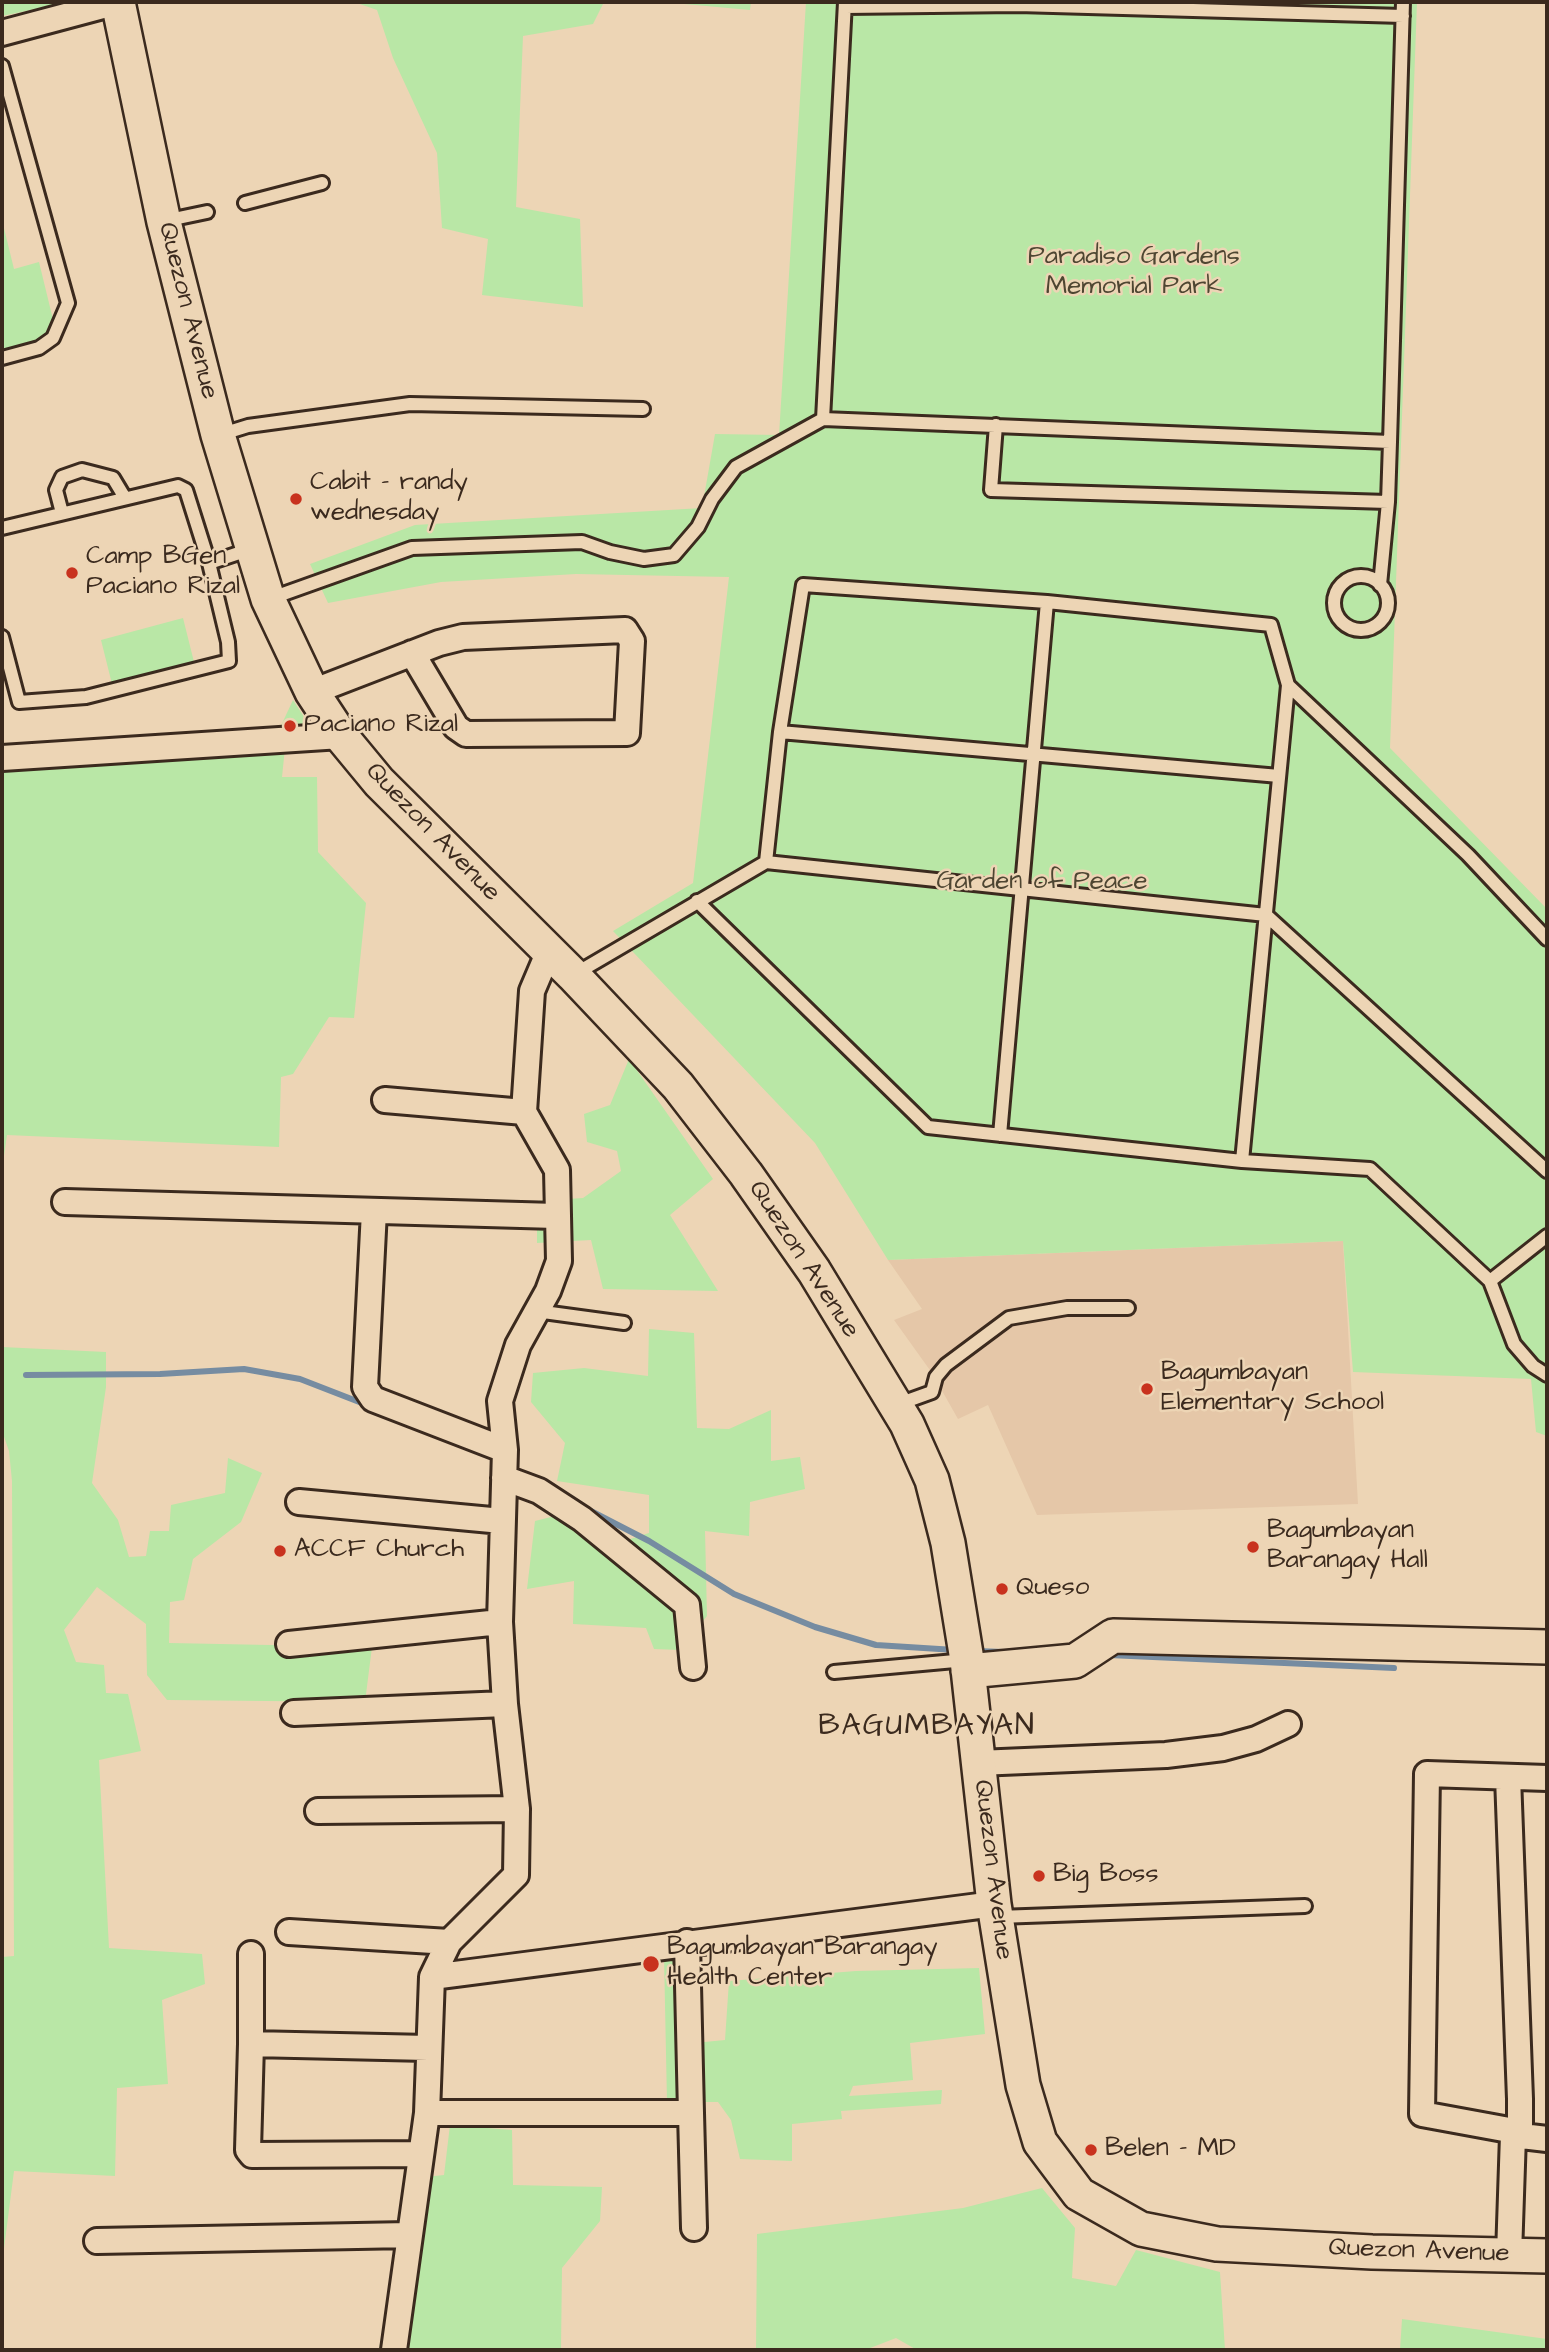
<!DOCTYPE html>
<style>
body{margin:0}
#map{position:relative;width:1549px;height:2352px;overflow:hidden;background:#edd5b5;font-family:"Architects Daughter",sans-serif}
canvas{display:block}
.frame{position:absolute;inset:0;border:4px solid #3b2a1e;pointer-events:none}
</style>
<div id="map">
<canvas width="1549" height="2352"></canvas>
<div class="frame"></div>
</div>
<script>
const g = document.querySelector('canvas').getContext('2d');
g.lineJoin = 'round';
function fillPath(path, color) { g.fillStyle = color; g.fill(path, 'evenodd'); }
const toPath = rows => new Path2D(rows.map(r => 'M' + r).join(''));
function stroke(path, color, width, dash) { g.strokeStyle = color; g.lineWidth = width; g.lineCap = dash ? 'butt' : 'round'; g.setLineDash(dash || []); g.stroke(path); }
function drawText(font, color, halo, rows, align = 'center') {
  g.font = font + ' "Architects Daughter",sans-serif'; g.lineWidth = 5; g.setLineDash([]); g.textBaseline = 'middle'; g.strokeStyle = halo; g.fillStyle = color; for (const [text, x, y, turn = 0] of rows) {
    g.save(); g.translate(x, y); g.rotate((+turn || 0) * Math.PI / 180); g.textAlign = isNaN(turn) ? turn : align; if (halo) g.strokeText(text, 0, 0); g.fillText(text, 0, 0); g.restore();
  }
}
const built = toPath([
 [1343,1241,1358,1504,1037,1515,988,1405,958,1419,932,1373,894,1320,922,1309,888,1260]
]);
const green = toPath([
 [2,2,69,2,2,16],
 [354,2,604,2,593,24,523,36,516,207,580,219,583,307,482,295,488,239,442,228,437,153,393,58,377,10],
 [662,2,751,2,750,10],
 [806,2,1417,2,1390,748,1547,909,1547,1436,1536,1432,1531,1379,1353,1372,1343,1241,888,1260,815,1143,613,931,693,883,729,577,576,574,441,582,328,603,310,564,415,525,702,508,715,434,779,435],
 [2,220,14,269,39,262,58,340,2,354],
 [183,618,195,666,113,688,101,640],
 [293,700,312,729,279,730],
 [285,748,282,777,317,777,318,852,366,903,354,1018,329,1017,293,1074,281,1077,279,1147,7,1135,2,1170,2,769,159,762,164,758],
 [629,1059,713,1179,670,1215,718,1291,603,1289,591,1240,537,1243,537,1201,583,1198,621,1171,617,1151,587,1142,584,1114,610,1105],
 [649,1329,694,1333,697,1428,729,1429,771,1410,771,1461,800,1457,805,1489,750,1502,749,1536,705,1531,707,1616,680,1650,654,1649,646,1628,573,1624,574,1581,527,1589,535,1521,567,1513,624,1541,649,1533,649,1495,557,1481,565,1443,531,1402,533,1373,584,1368,648,1376],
 [2,1347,106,1352,106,1387,92,1483,118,1520,129,1557,146,1556,150,1531,169,1531,171,1505,225,1493,228,1458,262,1473,241,1522,193,1559,184,1600,170,1602,169,1643,372,1647,365,1702,167,1700,147,1675,146,1624,97,1587,64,1630,76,1662,104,1665,106,1693,128,1694,141,1751,99,1760,109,1948,202,1954,205,1984,162,2000,168,2084,117,2088,115,2176,14,2171,2,2264,2,1957,14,1956,12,1481,9,1451,2,1431],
 [682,1950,684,2044,725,2040,729,1981,856,1971,979,1968,985,2034,910,2043,913,2080,853,2086,849,2096,942,2090,941,2104,841,2111,842,2119,792,2124,792,2161,740,2159,731,2120,718,2102,667,2102,664,1956],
 [450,2125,512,2130,513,2185,602,2187,600,2221,562,2268,561,2348,379,2350,406,2179,444,2175],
 [1042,2188,1075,2228,1072,2278,1116,2286,1136,2250,1220,2272,1225,2350,917,2350,896,2338,865,2350,756,2350,757,2234,963,2208],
 [1402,2319,1547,2339,1547,2350,1400,2350]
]);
const stream = toPath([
 [26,1375,160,1374,244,1369,300,1379,367,1405],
 [585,1508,649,1541,734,1594,815,1627,876,1645,955,1650],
 [976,1651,1004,1652],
 [1109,1655,1394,1668]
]);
const lane = toPath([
 [845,7,1018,5,1403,16],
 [2,66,68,303,53,338,39,348,2,358],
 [245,203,322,183],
 [164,221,207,212],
 [823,419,1390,442,1403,2],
 [996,425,991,490,1388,502,1390,442],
 [219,435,248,426,410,404,643,409],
 [62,513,56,490,62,477,82,470,113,478,125,498],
 [2,528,178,486,186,490,209,563,228,642,229,661,86,697,19,702,2,637],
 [209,563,251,549],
 '1334 603a27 27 0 1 1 54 0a27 27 0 1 1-54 0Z',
 [1380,585,1388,502],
 [269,599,412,548,582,542,610,552,644,559,674,555,698,527,712,499,736,467,823,419,845,2],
 [780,732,1279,776],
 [766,862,1266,915,1547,1171],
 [697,901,928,1127,1242,1161,1370,1169,1490,1281,1547,1236],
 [575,974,766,862,780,732,803,585,1047,602,1271,625,1288,685,1468,855,1547,939],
 [1000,1135,1047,602],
 [1242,1161,1288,685],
 [1490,1281,1514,1344,1533,1366,1547,1375],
 [536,1311,624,1323],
 [896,1405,932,1392,936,1377,946,1365,1009,1318,1067,1308,1128,1308],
 [834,1672,966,1660],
 [998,1917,1305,1906]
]);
const street = toPath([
 [2,33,118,2],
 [312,692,439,643,463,637,625,630,632,641,627,733,466,734,456,727,412,653],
 [2,758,341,736],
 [385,1100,524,1112],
 [65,1202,556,1216],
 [374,1211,365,1387,373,1399,505,1450],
 [504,1478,539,1491,582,1519,687,1605,693,1667],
 [299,1502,502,1521],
 [289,1644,500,1622],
 [294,1713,505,1704],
 [978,1763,1166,1755,1223,1748,1256,1739,1288,1724],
 [1508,1777,1520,2099,1520,2132,1513,2135,1509,2255],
 [318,1811,517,1809],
 [289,1932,449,1942],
 [432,1977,994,1904],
 [251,2044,251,1954],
 [427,2113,691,2113,687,1942],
 [691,2113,694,2228],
 [1520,2132,1422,2114,1427,1774,1547,1778],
 [1513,2135,1547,2139],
 [421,2154,252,2155,248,2150,251,2044,428,2048],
 [97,2241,409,2235],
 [394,2350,427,2113,432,1977,449,1942,516,1875,517,1809,505,1704,500,1622,505,1450,500,1401,518,1345,548,1291,559,1261,557,1170,524,1112,532,991,549,951]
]);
const secondary = toPath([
 [118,2,164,222,218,435,268,599,312,692,341,736,379,782,573,975,678,1086,746,1174,814,1271,907,1424,932,1480,948,1543,967,1660,994,1904,1023,2085,1040,2142,1079,2194,1141,2229,1217,2244,1372,2252,1547,2256],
 [968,1671,1075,1661,1113,1636,1547,1647]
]);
const markers = [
 [296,499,7,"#c8321e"],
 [72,573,7,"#c8321e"],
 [290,726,7,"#c8321e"],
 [1147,1389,7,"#c8321e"],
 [1253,1547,7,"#c8321e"],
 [280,1551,7,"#c8321e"],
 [1002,1589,7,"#c8321e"],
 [1039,1876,7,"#c8321e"],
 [651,1964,9,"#c8321e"],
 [1091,2150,7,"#c8321e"]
];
const parkNames = [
 ["Paradiso Gardens",1134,258],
 ["Memorial Park",1134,288],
 ["Garden of Peace",1042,883]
];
const streetNames = [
 ["Quezon Avenue",187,311,76],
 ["Quezon Avenue",432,833,46],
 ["Quezon Avenue",803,1260,57],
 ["Quezon Avenue",992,1870,83],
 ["Quezon Avenue",1419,2252,2]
];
const poiNames = [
 ["Cabit - randy",310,484],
 ["wednesday",310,514],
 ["Camp BGen",86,558],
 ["Paciano Rizal",86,588],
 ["Paciano Rizal",304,726],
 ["Bagumbayan",1161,1374],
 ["Elementary School",1161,1404],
 ["Bagumbayan",1267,1532],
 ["Barangay Hall",1267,1562],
 ["ACCF Church",294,1551],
 ["Queso",1016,1589],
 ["Big Boss",1053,1876],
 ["Bagumbayan Barangay",667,1949],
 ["Health Center",667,1979],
 ["Belen - MD",1105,2150]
];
const quarterNames = [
 ["BAGUMBAYAN",927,1728]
];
fillPath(built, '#e5c7a8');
fillPath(green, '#b9e7a6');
stroke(stream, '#768ca1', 6);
stroke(lane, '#3b2a1e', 18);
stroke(street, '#3b2a1e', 30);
stroke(secondary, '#3b2a1e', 38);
stroke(lane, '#edd5b5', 12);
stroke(street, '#edd5b5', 24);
stroke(secondary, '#edd5b5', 33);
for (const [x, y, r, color] of markers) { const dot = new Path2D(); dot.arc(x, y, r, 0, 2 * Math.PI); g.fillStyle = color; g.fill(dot); stroke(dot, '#edd5b5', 2.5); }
drawText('26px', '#4e4632', '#edd5b5', parkNames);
drawText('26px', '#3b2a1e', '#edd5b5', streetNames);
drawText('26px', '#3b2a1e', '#edd5b5', poiNames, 'left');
g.letterSpacing = '2px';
drawText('30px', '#3b2a1e', '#edd5b5', quarterNames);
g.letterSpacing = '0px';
</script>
